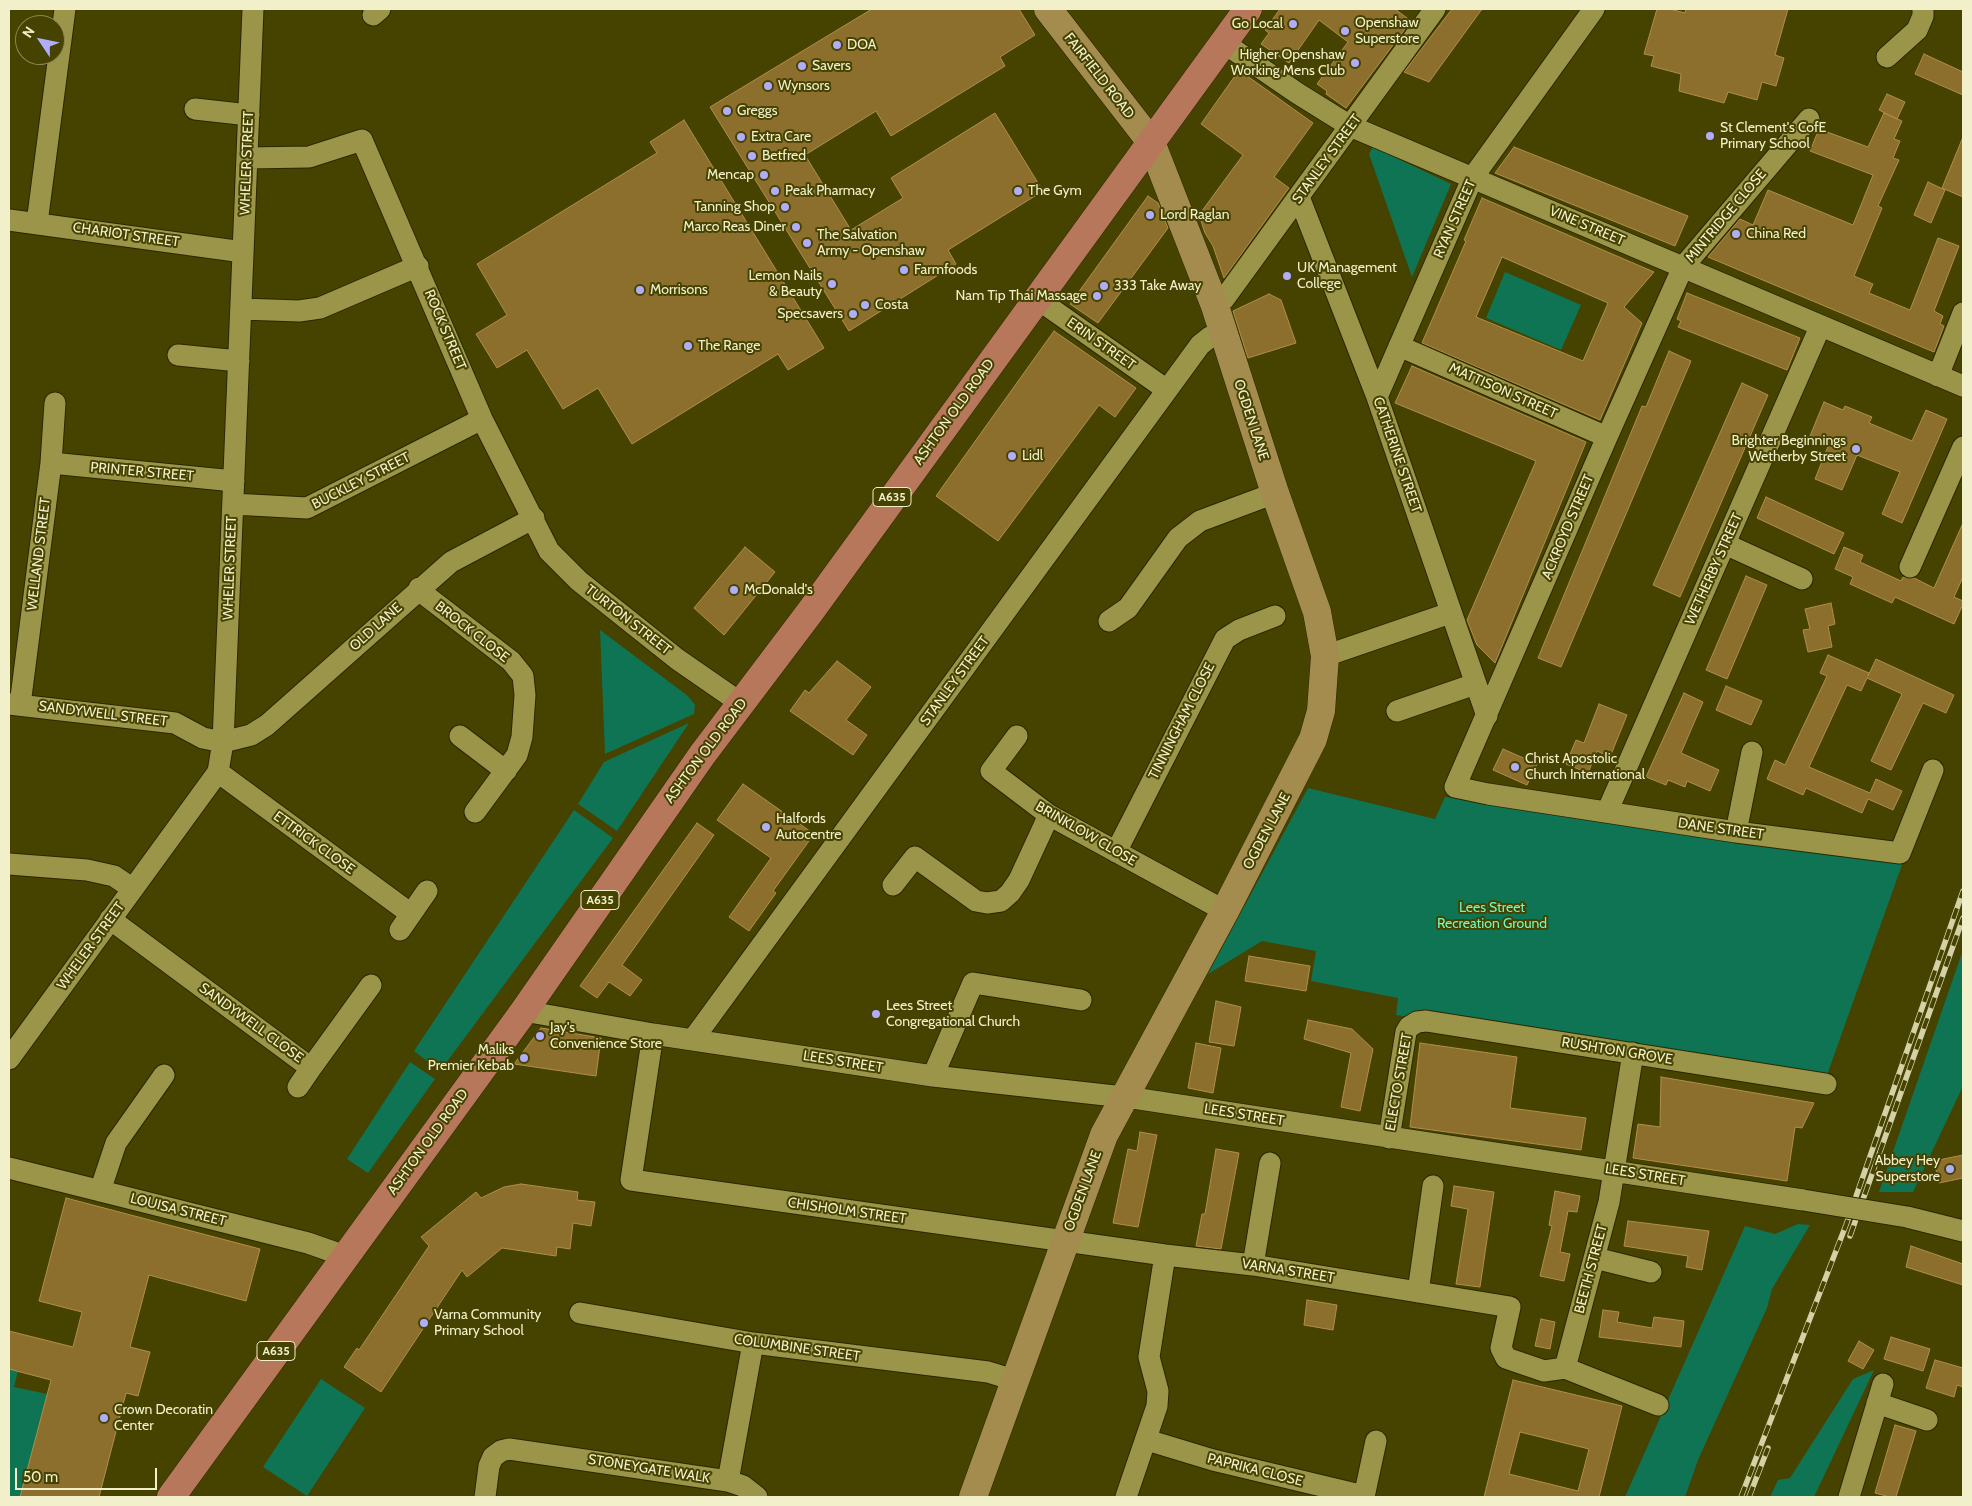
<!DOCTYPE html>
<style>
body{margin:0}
#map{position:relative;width:1972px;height:1506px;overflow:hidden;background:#464200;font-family:Cabin,sans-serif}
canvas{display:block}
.frame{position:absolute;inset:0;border:10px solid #f2f0ca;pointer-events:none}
.north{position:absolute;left:15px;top:15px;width:50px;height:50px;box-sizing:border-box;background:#464200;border:1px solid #8b8851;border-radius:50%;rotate:304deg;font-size:14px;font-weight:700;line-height:20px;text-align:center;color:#f2f0ca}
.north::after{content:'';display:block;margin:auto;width:18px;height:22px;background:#b0aefa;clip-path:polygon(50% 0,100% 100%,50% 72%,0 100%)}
.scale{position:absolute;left:15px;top:1468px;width:142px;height:22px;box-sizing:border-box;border:2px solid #f2f0ca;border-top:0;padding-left:6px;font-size:15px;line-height:18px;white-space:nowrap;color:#f2f0ca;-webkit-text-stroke:4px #464200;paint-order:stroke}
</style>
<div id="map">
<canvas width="1972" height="1506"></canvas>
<div class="frame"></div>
<div class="north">N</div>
<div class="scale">50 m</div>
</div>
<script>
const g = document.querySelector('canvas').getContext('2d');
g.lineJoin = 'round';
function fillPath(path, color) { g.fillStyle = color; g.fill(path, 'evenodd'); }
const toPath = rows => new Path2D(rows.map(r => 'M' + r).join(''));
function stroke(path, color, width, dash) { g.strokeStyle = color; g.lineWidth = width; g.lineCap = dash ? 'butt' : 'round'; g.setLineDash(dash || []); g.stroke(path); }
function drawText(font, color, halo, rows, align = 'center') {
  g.font = font + ' Cabin,sans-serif'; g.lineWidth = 4; g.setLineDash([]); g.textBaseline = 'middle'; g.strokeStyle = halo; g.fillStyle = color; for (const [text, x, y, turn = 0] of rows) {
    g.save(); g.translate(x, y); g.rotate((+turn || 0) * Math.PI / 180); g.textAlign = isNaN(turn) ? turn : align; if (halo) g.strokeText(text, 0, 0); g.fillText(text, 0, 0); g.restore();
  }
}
const green = toPath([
 [1373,147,1451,184,1412,277,1369,154],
 [1505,272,1581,305,1561,350,1486,318],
 [600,630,688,696,695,705,694,714,605,754],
 [689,723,617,831,578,804,604,762],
 [1308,788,1435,819,1445,797,1903,862,1827,1075,1396,1015,1398,998,1311,981,1316,951,1262,941,1208,974],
 [574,810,613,838,440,1071,414,1051],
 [1963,950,1963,1086,1913,1192,1879,1192],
 [410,1062,435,1079,368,1173,347,1159],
 [1798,1224,1810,1225,1772,1289,1767,1308,1698,1460,1685,1497,1625,1497,1745,1226,1775,1234],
 [9,1369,18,1371,14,1387,47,1394,20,1497,9,1497],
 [1874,1370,1814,1497,1770,1497,1778,1480,1790,1478,1853,1379],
 [321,1379,365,1408,307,1496,263,1467]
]);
const building = toPath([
 [872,9,1019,9,1035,35,1000,57,1005,66,891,136,876,111,805,155,851,230,903,198,891,178,995,113,1043,191,948,250,956,264,849,331,710,107,872,9],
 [1280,9,1395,9,1411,21,1346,108,1326,94,1327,91,1317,84,1348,42,1319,20,1289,63,1261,44,1269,33,1265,30,1280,9],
 [1452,9,1482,9,1429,82,1404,72,1452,9],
 [1657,9,1670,9,1685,13,1686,9,1788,9,1775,55,1784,58,1776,86,1762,82,1757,100,1728,92,1724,103,1679,91,1681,74,1651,66,1654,56,1644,54,1657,9],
 [1924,54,1963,72,1963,95,1915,74,1924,54],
 [1237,73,1243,73,1313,123,1274,177,1289,188,1224,278,1213,246,1205,233,1199,215,1243,155,1201,124,1237,73],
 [1887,94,1905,102,1897,119,1879,110,1887,94],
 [1884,113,1902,121,1894,139,1900,141,1893,158,1899,160,1878,206,1882,208,1854,276,1873,284,1869,293,1910,310,1938,238,1959,246,1934,311,1943,316,1940,324,1944,326,1934,352,1708,257,1740,219,1753,225,1768,190,1853,225,1873,175,1810,151,1819,129,1868,147,1884,113],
 [684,120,824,348,788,370,778,354,632,444,598,388,563,409,527,350,497,368,476,334,507,315,477,264,657,153,650,142,684,120],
 [1963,137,1963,197,1942,188,1963,137],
 [1514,147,1688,216,1675,246,1495,173,1514,147],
 [1928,182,1945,190,1931,223,1914,215,1928,182],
 [1148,196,1158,203,1168,228,1098,323,1070,304,1148,196],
 [1482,198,1654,272,1624,307,1642,323,1600,420,1422,343,1466,241,1464,240,1482,198],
 [1502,257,1608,303,1583,361,1476,317,1502,257],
 [1687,293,1800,338,1787,370,1678,327,1681,321,1677,319,1687,293],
 [1269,294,1281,300,1296,343,1248,358,1233,311,1269,294],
 [1054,331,1136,388,1115,417,1099,405,998,541,936,496,1054,331],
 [1669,351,1691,361,1561,667,1538,658,1642,406,1646,407,1669,351],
 [1412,366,1586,442,1495,663,1477,645,1467,620,1536,461,1395,403,1412,366],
 [1742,383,1768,395,1680,597,1653,585,1742,383],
 [1824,402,1843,410,1845,406,1872,417,1869,423,1912,441,1926,410,1947,419,1902,523,1882,514,1900,472,1857,455,1842,490,1815,479,1829,444,1810,436,1824,402],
 [1766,497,1844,533,1834,554,1757,518,1766,497],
 [1963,523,1963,577,1954,597,1963,601,1963,604,1954,624,1895,597,1892,603,1850,584,1853,577,1835,569,1844,547,1863,555,1860,562,1901,581,1903,577,1914,578,1934,588,1963,523],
 [745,547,775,572,724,635,694,608,745,547],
 [1746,576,1767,585,1727,679,1706,670,1746,576],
 [1831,603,1835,624,1828,626,1832,647,1808,652,1803,630,1810,629,1805,609,1831,603],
 [1828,655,1869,673,1868,676,1876,659,1954,695,1946,713,1923,703,1891,770,1871,761,1902,694,1867,678,1861,691,1847,685,1809,767,1870,793,1876,779,1902,791,1893,810,1868,799,1862,813,1806,788,1803,795,1767,779,1775,760,1785,765,1827,676,1820,673,1828,655],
 [837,661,871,687,846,720,867,735,853,755,790,711,805,690,809,693,837,661],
 [1726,686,1762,701,1751,725,1716,710,1726,686],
 [1684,693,1703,702,1681,753,1719,770,1710,791,1687,781,1685,787,1668,780,1666,785,1646,777,1684,693],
 [1599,704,1627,715,1610,757,1597,751,1588,773,1566,764,1576,740,1584,743,1599,704],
 [1503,749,1537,764,1527,785,1493,770,1503,749],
 [743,784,814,834,773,891,776,893,749,931,729,917,771,858,717,820,743,784],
 [697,823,714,835,622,965,642,980,630,996,609,982,597,998,580,986,697,823],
 [1249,956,1310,966,1306,991,1245,981,1249,956],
 [1216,1001,1241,1007,1234,1046,1209,1042,1216,1001],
 [1308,1020,1352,1029,1373,1049,1360,1111,1341,1107,1351,1053,1304,1039,1308,1020],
 [541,1028,601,1038,596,1076,514,1064,541,1028],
 [1196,1043,1221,1048,1213,1093,1188,1088,1196,1043],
 [1420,1043,1517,1057,1510,1108,1586,1118,1581,1150,1410,1127,1420,1043],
 [1661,1077,1814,1103,1802,1128,1795,1127,1787,1181,1633,1158,1638,1124,1660,1127,1661,1077],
 [1140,1132,1157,1135,1138,1227,1113,1223,1128,1149,1137,1151,1140,1132],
 [1216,1149,1239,1153,1221,1249,1196,1246,1202,1214,1205,1214,1216,1149],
 [1963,1155,1963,1178,1939,1183,1934,1161,1963,1155],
 [521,1184,578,1192,577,1200,595,1202,591,1226,573,1223,570,1249,557,1247,556,1256,502,1248,467,1277,462,1270,381,1392,344,1367,357,1348,359,1350,429,1246,421,1237,476,1192,481,1198,504,1187,521,1184],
 [1454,1186,1494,1192,1480,1287,1456,1284,1468,1209,1451,1206,1454,1186],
 [1555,1191,1580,1196,1577,1212,1568,1211,1560,1252,1570,1254,1564,1281,1540,1276,1552,1226,1549,1225,1555,1191],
 [66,1198,260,1249,246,1301,149,1275,130,1347,150,1352,138,1396,126,1393,99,1497,20,1497,51,1380,9,1369,9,1331,73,1347,82,1312,39,1301,66,1198],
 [1628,1221,1709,1231,1702,1270,1686,1267,1688,1256,1624,1246,1628,1221],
 [1911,1246,1963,1264,1963,1285,1906,1267,1911,1246],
 [1307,1300,1337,1305,1333,1330,1304,1325,1307,1300],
 [1603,1310,1619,1312,1617,1322,1652,1328,1654,1317,1684,1321,1681,1347,1599,1337,1603,1310],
 [1541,1319,1555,1322,1550,1349,1535,1346,1541,1319],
 [1891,1337,1930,1349,1923,1371,1884,1359,1891,1337],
 [1859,1341,1874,1350,1863,1369,1848,1361,1859,1341],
 [1935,1360,1963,1368,1963,1387,1957,1385,1954,1397,1926,1388,1935,1360],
 [1513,1380,1622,1406,1599,1497,1484,1497,1513,1380],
 [1520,1432,1589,1449,1578,1491,1509,1474,1520,1432],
 [1895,1425,1916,1431,1896,1497,1890,1497,1875,1493,1895,1425]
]);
const street = toPath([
 [373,15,380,9],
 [1224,43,1297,93,1350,126,1963,386],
 [1887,57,1917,30,1923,16,1923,9],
 [195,109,249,115],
 [1809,119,1683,267,1607,437,1455,787,1488,794,1736,832,1900,853,1933,770],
 [247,158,309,157,362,140,482,419,549,551,579,581,677,659,742,704],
 [1299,197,1377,397,1487,716],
 [9,220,243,252],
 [37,223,65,9],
 [1036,298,1167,390],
 [1215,306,1224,299,1435,9],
 [241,309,299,311,320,308,418,266],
 [1399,346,1607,437],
 [178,355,239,361],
 [1938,376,1963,313],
 [1377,397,1473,177,1594,9],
 [51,463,234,481],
 [233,504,307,508,482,419],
 [1725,544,1802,579],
 [1910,567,1963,447],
 [419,588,425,595,511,661,523,676,525,695,522,737,517,755,475,812],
 [1109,621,1128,608,1178,538,1200,521,1275,493],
 [1325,656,1450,613],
 [9,704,175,723,203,738,223,742,251,735,267,725,451,562,534,518],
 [20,705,51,463,55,403],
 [1397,711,1475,684],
 [460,736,506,771],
 [1017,736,991,771,1049,815,1225,911],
 [218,772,411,914],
 [1607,812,1820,327],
 [1736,832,1752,752],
 [1116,852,1225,639,1239,630,1275,616],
 [9,864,87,870,114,876,133,889],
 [893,885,915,857,976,901,987,903,1001,901,1010,893,1019,880,1049,815],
 [110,919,311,1068,371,985],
 [400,930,427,891],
 [524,1011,653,1034,933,1076,1133,1098,1803,1200],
 [653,1034,631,1180,1165,1255,1253,1265,1510,1307,1501,1348,1506,1358,1544,1371,1565,1368,1658,1405],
 [694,1038,1200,345,1210,337,1223,333],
 [9,1059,218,772,223,742,253,9],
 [933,1076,973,983,1081,1000],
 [298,1087,311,1068],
 [1389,1138,1406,1032,1409,1027,1417,1022,1426,1021,1826,1084],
 [9,1168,308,1243,345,1256],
 [100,1191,116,1143,164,1075],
 [1907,1217,1963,1231],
 [1595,1258,1651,1272],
 [1253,1265,1270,1163],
 [1418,1292,1433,1186],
 [580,1313,753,1343,988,1372,1014,1380],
 [1565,1368,1609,1202,1633,1053],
 [1877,1403,1927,1420],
 [1147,1440,1213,1460,1364,1496],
 [728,1481,743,1486,757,1497],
 [485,1497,489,1466,493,1457,501,1451,509,1449,728,1481,753,1343],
 [1126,1497,1157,1406,1158,1391,1149,1357,1165,1255],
 [1364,1497,1376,1441],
 [1849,1497,1883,1384]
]);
const secondary = toPath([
 [973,1497,1104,1135,1225,911,1313,739,1321,711,1325,656,1317,612,1275,493,1215,306,1151,142,1048,9]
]);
const highway = toPath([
 [171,1497,524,1011,702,755,810,612,1248,9]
]);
const rail = toPath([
 [1850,1236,1963,918],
 [1741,1497,1846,1225,1963,891],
 [1749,1497,1768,1448]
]);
const streetBridge = toPath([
 [1803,1200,1907,1217]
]);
const markers = [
 [1293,24,5,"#b0aefa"],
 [1345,31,5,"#b0aefa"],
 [837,45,5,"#b0aefa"],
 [1355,63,5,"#b0aefa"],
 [802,66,5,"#b0aefa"],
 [768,86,5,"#b0aefa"],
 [727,111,5,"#b0aefa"],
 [1710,136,5,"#b0aefa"],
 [741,137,5,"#b0aefa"],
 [752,156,5,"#b0aefa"],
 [764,175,5,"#b0aefa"],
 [775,191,5,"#b0aefa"],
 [1018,191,5,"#b0aefa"],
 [785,207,5,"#b0aefa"],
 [1150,215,5,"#b0aefa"],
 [796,227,5,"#b0aefa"],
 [1736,234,5,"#b0aefa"],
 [807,243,5,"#b0aefa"],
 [904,270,5,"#b0aefa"],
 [1287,276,5,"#b0aefa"],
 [832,284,5,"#b0aefa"],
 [1104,286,5,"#b0aefa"],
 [640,290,5,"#b0aefa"],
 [1097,296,5,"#b0aefa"],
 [865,305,5,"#b0aefa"],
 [853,314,5,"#b0aefa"],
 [688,346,5,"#b0aefa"],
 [1856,449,5,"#b0aefa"],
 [1012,456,5,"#b0aefa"],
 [734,590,5,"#b0aefa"],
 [1515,767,5,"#b0aefa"],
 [766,827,5,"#b0aefa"],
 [876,1014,5,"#b0aefa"],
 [540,1036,5,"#b0aefa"],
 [524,1058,5,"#b0aefa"],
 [1950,1169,5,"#b0aefa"],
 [424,1323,5,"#b0aefa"],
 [104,1418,5,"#b0aefa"]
];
const shields = [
 [892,497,38],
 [600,900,38],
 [276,1351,38]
];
const shieldNames = [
 ["A635",892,497],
 ["A635",600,900],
 ["A635",276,1351]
];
const poiNames = [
 ["Openshaw",1355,23],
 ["Superstore",1355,39],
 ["Go Local",1283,24,"right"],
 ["DOA",847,45],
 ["Higher Openshaw",1345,55,"right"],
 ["Working Mens Club",1345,71,"right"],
 ["Savers",812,66],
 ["Wynsors",778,86],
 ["Greggs",737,111],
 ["St Clement's CofE",1720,128],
 ["Primary School",1720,144],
 ["Extra Care",751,137],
 ["Betfred",762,156],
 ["Mencap",754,175,"right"],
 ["Peak Pharmacy",785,191],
 ["The Gym",1028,191],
 ["Tanning Shop",775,207,"right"],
 ["Lord Raglan",1160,215],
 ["Marco Reas Diner",786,227,"right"],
 ["China Red",1746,234],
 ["The Salvation",817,235],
 ["Army - Openshaw",817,251],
 ["UK Management",1297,268],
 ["College",1297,284],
 ["Farmfoods",914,270],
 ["Lemon Nails",822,276,"right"],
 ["& Beauty",822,292,"right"],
 ["333 Take Away",1114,286],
 ["Morrisons",650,290],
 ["Nam Tip Thai Massage",1087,296,"right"],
 ["Costa",875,305],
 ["Specsavers",843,314,"right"],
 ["The Range",698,346],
 ["Brighter Beginnings",1846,441,"right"],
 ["Wetherby Street",1846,457,"right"],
 ["Lidl",1022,456],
 ["McDonald's",744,590],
 ["Christ Apostolic",1525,759],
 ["Church International",1525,775],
 ["Halfords",776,819],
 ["Autocentre",776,835],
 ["Lees Street",886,1006],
 ["Congregational Church",886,1022],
 ["Jay's",550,1028],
 ["Convenience Store",550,1044],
 ["Maliks",514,1050,"right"],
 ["Premier Kebab",514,1066,"right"],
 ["Abbey Hey",1940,1161,"right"],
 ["Superstore",1940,1177,"right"],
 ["Varna Community",434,1315],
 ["Primary School",434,1331],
 ["Crown Decoratin",114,1410],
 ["Center",114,1426]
];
const streetNames = [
 ["FAIRFIELD ROAD",1099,76,52],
 ["STANLEY STREET",1327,159,-54],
 ["WHELER STREET",247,163,-88],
 ["MINTRIDGE CLOSE",1726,216,-50],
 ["RYAN STREET",1455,219,-66],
 ["VINE STREET",1587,226,23],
 ["CHARIOT STREET",126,235,8],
 ["ROCK STREET",445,330,67],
 ["ERIN STREET",1101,344,35],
 ["MATTISON STREET",1503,391,24],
 ["ASHTON OLD ROAD",954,412,-54],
 ["OGDEN LANE",1251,420,72],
 ["CATHERINE STREET",1397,455,71],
 ["PRINTER STREET",142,472,5],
 ["BUCKLEY STREET",361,481,-27],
 ["ACKROYD STREET",1568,527,-67],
 ["WELLAND STREET",39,554,-83],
 ["WHELER STREET",230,568,-88],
 ["WETHERBY STREET",1714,569,-66],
 ["TURTON STREET",628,620,38],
 ["OLD LANE",376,627,-42],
 ["BROCK CLOSE",472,632,38],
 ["STANLEY STREET",955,681,-54],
 ["SANDYWELL STREET",103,714,7],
 ["TINNINGHAM CLOSE",1182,721,-63],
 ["ASHTON OLD ROAD",706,751,-53],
 ["DANE STREET",1721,829,8],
 ["OGDEN LANE",1267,831,-62],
 ["BRINKLOW CLOSE",1086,834,30],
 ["ETTRICK CLOSE",314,843,36],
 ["WHELER STREET",91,946,-54],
 ["SANDYWELL CLOSE",251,1023,36],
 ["RUSHTON GROVE",1617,1051,9],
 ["LEES STREET",843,1062,9],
 ["ELECTO STREET",1399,1082,-80],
 ["LEES STREET",1244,1115,9],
 ["ASHTON OLD ROAD",428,1142,-54],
 ["LEES STREET",1645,1175,9],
 ["OGDEN LANE",1083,1191,-70],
 ["LOUISA STREET",178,1210,14],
 ["CHISHOLM STREET",847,1211,8],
 ["BEETH STREET",1591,1269,-75],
 ["VARNA STREET",1288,1271,9],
 ["COLUMBINE STREET",797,1348,8],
 ["STONEYGATE WALK",649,1469,9],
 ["PAPRIKA CLOSE",1255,1470,14]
];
const parkNames = [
 ["Lees Street",1492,908],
 ["Recreation Ground",1492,924]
];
fillPath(green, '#0f7454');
fillPath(building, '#8c6f2d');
stroke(building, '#b08f48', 1);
stroke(street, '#2b2800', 23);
stroke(secondary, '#2b2800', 29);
stroke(highway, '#2b2800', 29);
stroke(street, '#9b9549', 21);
stroke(secondary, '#a38c4e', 28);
stroke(highway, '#b7775a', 28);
stroke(rail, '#d4d1a6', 5.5);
stroke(rail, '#464200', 4, [11]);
stroke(streetBridge, '#2b2800', 23, []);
stroke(streetBridge, '#9b9549', 21);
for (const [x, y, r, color] of markers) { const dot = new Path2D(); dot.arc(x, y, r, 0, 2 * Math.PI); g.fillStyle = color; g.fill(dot); stroke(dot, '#464200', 2); }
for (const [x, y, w] of shields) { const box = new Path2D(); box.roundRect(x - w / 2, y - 9.5, w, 19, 4); g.fillStyle = '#464200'; g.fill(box); stroke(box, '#f2f0ca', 1); }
drawText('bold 12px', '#f2f0ca', null, shieldNames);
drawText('14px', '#f2f0ca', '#464200', poiNames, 'left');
drawText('14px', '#f2f0ca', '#464200', streetNames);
drawText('14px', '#6efac4', '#464200', parkNames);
</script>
